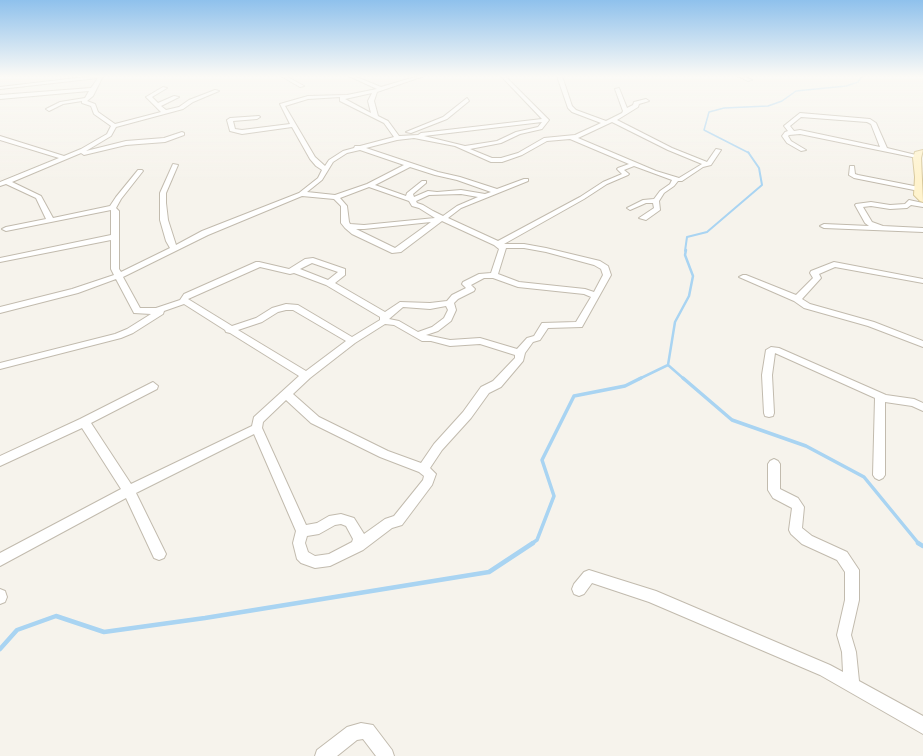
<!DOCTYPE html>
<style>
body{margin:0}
canvas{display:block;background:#f6f3ec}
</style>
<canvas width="923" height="756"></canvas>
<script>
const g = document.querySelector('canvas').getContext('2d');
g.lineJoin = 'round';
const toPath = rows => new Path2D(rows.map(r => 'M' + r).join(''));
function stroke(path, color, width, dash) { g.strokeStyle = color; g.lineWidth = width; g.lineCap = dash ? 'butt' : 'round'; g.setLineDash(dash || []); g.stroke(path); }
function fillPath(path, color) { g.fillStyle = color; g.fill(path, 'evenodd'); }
const streamFar4 = toPath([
 [749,153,704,130,709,112,724,108,768,106,782,101,796,91,846,86,858,82,862,76]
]);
const streamFar3 = toPath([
 [685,251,687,237,707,232,762,185,759,168,748,152]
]);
const streamFar2 = toPath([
 [668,365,684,379],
 [639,379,668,365,675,322,689,296,693,276,685,255,686,250]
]);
const streamFar1 = toPath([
 [683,378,732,420,806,446,864,477,919,544],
 [531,544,537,540,554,496,542,460,574,396,625,386,641,378]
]);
const stream = toPath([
 [918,543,923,546],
 [0,649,17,630,56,616,104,632,205,618,489,572,533,543]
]);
const street = toPath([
 [93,76,103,76,93,96,87,101,95,104,98,112,115,124,161,112,146,97,163,87,167,88,152,97,158,103,174,96,179,97,161,106,166,110,179,107,189,100,215,90,219,91,193,102,183,109,116,127,111,136,86,151,126,141,164,138,182,132,184,133,184,135,165,142,126,145,84,155,81,153,12,182,41,196,53,218,110,206,116,197,138,170,142,170,143,171,121,199,116,208,119,211,119,269,121,272,170,248,166,241,160,220,160,193,173,164,178,165,166,193,166,203,168,220,176,245,202,231,299,193,318,178,322,170,316,166,310,159,292,127,242,134,230,131,227,120,230,118,259,116,260,117,257,119,233,121,235,129,242,130,290,124,280,104,308,96,347,95,377,89,349,76,354,76,381,87,418,76,424,76,377,92,374,101,378,116,388,121,399,136,418,135,421,133,542,119,501,76,505,76,549,120,542,129,520,134,501,143,470,149,492,158,501,158,518,153,544,138,575,135,601,123,572,112,568,108,558,79,558,76,562,76,572,106,576,110,606,121,622,113,623,111,615,89,619,88,627,108,633,105,634,102,646,99,649,101,639,104,638,107,617,120,672,148,707,162,716,149,721,150,711,165,703,167,682,181,678,181,674,186,664,193,659,201,660,210,646,220,639,218,654,208,653,203,646,203,630,210,627,208,643,200,654,199,660,191,670,184,672,180,634,166,624,170,629,174,628,175,607,184,584,199,504,244,524,244,546,248,600,261,608,266,611,275,582,327,548,328,540,340,533,342,525,353,523,361,501,387,489,393,471,418,442,450,430,468,436,474,432,485,402,525,392,528,363,550,330,566,315,568,301,563,297,559,293,543,296,531,254,434,136,493,166,554,164,558,159,560,154,558,126,498,0,566,0,553,121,489,82,428,0,466,0,456,80,419,153,382,158,386,157,389,91,423,131,484,252,426,254,417,299,376,230,333,226,332,225,330,184,304,164,311,163,314,133,333,121,338,0,369,0,363,115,334,127,329,151,314,134,313,116,279,78,293,0,313,0,307,72,289,114,275,111,269,111,240,0,262,0,258,111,235,111,210,6,231,2,229,6,227,46,219,36,198,6,184,0,186,0,182,59,158,0,140,0,136,64,156,81,149,107,134,111,126,94,114,91,106,82,103,82,101,63,104,49,111,46,109,60,102,85,98,89,91,0,99,0,95,91,88,98,78,0,89,0,87,93,76],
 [372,93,368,101,371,113,345,99,372,93],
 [340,97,340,101,384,123,394,137,360,146,355,146,354,148,343,151,329,160,325,166,315,157,285,106,308,99,340,97],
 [542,122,538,127,516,132,497,141,465,146,424,136,542,122],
 [612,122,668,150,702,164,679,178,656,171,578,138,612,122],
 [414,138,455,146,491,162,502,162,522,155,547,141,570,139,629,164,618,168,617,169,622,174,603,182,580,197,498,241,448,218,461,208,528,181,528,179,524,179,497,189,460,177,438,172,366,148,397,140,414,138],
 [360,150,404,165,367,184,335,195,307,192,322,180,333,162,347,153,360,150],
 [410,167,435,175,457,180,491,192,485,194,461,190,437,192,428,191,414,197,413,194,426,183,426,181,422,181,407,193,406,196,375,185,410,167],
 [369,187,409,201,412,206,419,208,435,218,364,225,350,224,349,222,347,206,340,198,369,187],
 [461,194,478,197,457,206,443,216,433,211,423,205,417,203,416,201,429,195,461,194],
 [302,196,334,199,341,206,341,223,345,228,352,234,392,253,401,252,442,221,494,245,499,249,491,273,479,274,463,282,462,284,466,288,452,295,447,301,430,303,400,302,385,312,335,283,345,275,345,269,313,258,305,259,289,269,259,262,256,262,184,294,180,300,156,308,140,308,123,277,208,235,302,196],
 [431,222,395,248,356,229,364,229,431,222],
 [506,248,524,248,546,252,594,265,601,269,603,275,594,292,585,289,519,282,498,274,506,248],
 [312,263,338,272,328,280,300,269,312,263],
 [260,267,290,274,294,273,326,285,380,317,380,320,352,337,298,305,286,304,272,308,256,318,232,326,188,299,260,267],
 [484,278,493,278,518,287,584,294,591,297,576,322,542,323,534,336,527,338,517,349,480,338,450,340,426,335,438,331,451,321,456,310,454,303,458,299,474,291,475,289,471,285,484,278],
 [446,306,448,310,444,318,432,327,418,332,399,321,389,319,403,307,430,309,446,306],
 [286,310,293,310,346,341,306,371,238,330,262,322,278,312,286,310],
 [385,324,394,325,422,341,431,341,450,346,480,344,515,355,515,358,493,381,481,387,463,412,434,444,421,463,388,451,319,417,293,394,310,378,355,343,385,324],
 [286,400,311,423,380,457,419,472,424,476,423,480,394,516,385,519,364,534,354,518,341,514,329,516,317,523,306,525,262,428,263,422,286,400],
 [341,524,346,526,353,539,352,542,329,554,315,556,308,552,305,543,307,536,319,534,335,525,341,524],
 [281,76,286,76,304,86,300,87,281,76],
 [738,76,743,76,752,80,748,81,738,76],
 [467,98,469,101,447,119,411,133,406,132,443,117,467,98],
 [800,113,870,119,876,123,887,148,920,156,917,158,800,134,789,135,788,136,791,141,806,150,801,151,787,143,782,136,785,132,788,131,784,126,785,125,800,113],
 [801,117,867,122,871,124,880,147,800,130,794,131,790,126,801,117],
 [850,166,854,166,855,174,858,175,919,187,922,189,919,191,854,178,849,175,850,166],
 [909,200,923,203,923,207,911,205,907,208,890,209,871,206,863,207,872,222,883,226,923,228,923,232,824,228,820,226,824,224,869,226,865,223,855,205,856,204,871,202,890,205,905,204,909,200],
 [834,262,923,279,923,283,835,267,819,274,821,278,802,299,810,304,874,322,923,341,923,347,868,326,804,308,794,301,739,277,743,275,746,275,796,295,813,278,810,273,811,271,834,262],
 [771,347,779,348,886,395,914,399,923,403,923,411,912,406,885,402,885,475,883,478,879,480,875,478,873,475,875,398,775,353,772,375,774,413,773,416,769,417,765,416,764,413,762,375,766,350,771,347],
 [774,459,778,461,780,464,780,489,798,498,804,507,802,528,812,536,847,552,859,570,859,600,851,635,856,652,859,681,923,716,923,734,820,675,649,602,592,583,584,594,579,596,574,594,572,589,574,584,584,572,589,570,656,591,830,665,843,672,842,652,837,635,845,600,845,572,837,560,802,544,791,534,789,530,792,508,773,498,768,490,768,464,770,461,774,459],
 [0,589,5,591,7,597,5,602,0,604,0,589],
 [361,723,373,725,392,750,394,756,376,756,363,739,357,740,337,756,315,756,317,750,347,727,361,723]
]);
const secondary = toPath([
 [923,150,921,158,923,202,920,201,914,195,915,177,913,158,915,152,923,150]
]);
stroke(streamFar4, '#a9d4f2', 1.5);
stroke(streamFar3, '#a9d4f2', 2);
stroke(streamFar2, '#a9d4f2', 2.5);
stroke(streamFar1, '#a9d4f2', 3.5);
stroke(stream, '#a9d4f2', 4.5);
stroke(street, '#c2bbae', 2);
stroke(secondary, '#d6c79b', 2);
fillPath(street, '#fff');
fillPath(secondary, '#fff3cd');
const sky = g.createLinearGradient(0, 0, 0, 181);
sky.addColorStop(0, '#8fc1ec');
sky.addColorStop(0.42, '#fbfaf6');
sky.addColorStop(1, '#fbfaf600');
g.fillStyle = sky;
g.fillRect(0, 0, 923, 181);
</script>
